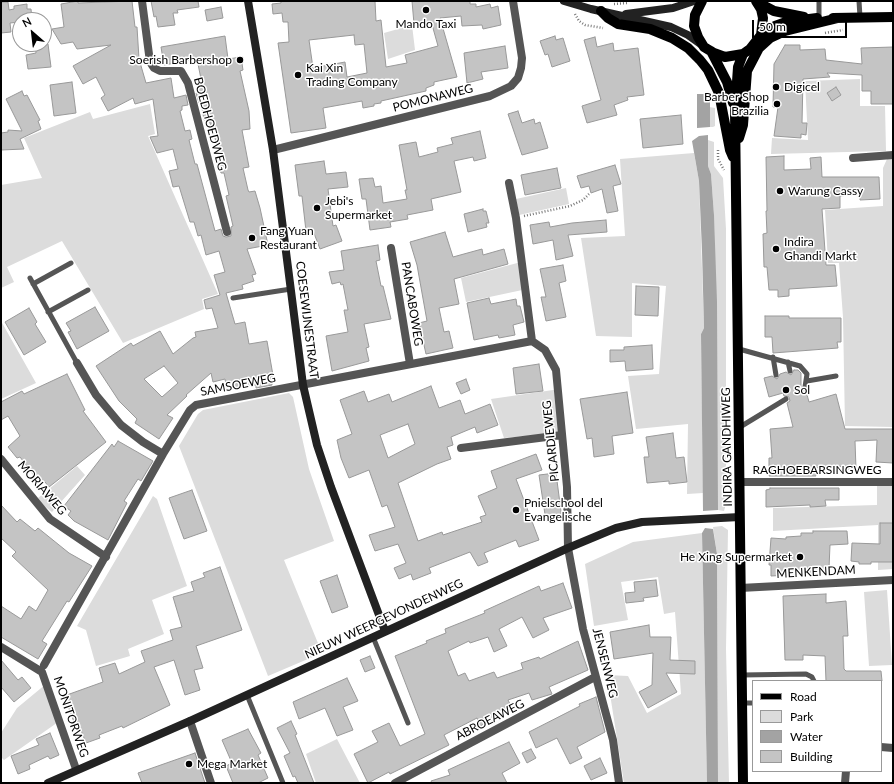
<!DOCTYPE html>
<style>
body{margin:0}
#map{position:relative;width:894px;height:784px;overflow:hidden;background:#fff;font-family:Lato,sans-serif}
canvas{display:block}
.frame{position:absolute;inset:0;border:2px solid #000;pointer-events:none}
.legend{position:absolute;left:752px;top:680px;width:130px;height:92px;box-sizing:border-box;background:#fff;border:1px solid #999;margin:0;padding:5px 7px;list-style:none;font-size:12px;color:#000}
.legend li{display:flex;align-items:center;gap:8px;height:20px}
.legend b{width:20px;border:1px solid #999}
.north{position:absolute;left:12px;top:12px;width:40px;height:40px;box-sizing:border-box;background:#fff;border:1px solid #999;border-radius:50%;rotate:332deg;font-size:11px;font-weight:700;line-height:16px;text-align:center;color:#000}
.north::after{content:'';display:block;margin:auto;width:14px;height:18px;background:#000;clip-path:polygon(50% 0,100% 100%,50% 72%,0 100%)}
.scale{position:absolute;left:752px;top:20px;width:95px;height:18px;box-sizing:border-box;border:2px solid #000;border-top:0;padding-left:5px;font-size:12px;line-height:14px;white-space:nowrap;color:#000;-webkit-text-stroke:3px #fff;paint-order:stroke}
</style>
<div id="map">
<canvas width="894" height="784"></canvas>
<div class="frame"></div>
<ul class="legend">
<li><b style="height:5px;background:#000"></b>Road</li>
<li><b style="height:11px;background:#dcdcdc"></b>Park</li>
<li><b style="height:11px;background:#a3a3a3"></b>Water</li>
<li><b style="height:11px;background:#c4c4c4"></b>Building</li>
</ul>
<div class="north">N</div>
<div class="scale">50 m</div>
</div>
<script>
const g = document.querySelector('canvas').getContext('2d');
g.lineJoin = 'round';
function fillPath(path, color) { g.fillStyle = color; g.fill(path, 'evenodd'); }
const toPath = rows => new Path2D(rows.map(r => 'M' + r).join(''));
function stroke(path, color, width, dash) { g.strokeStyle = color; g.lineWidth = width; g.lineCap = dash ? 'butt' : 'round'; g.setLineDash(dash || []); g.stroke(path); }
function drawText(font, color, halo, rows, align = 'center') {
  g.font = font + ' Lato,sans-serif'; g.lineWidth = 3; g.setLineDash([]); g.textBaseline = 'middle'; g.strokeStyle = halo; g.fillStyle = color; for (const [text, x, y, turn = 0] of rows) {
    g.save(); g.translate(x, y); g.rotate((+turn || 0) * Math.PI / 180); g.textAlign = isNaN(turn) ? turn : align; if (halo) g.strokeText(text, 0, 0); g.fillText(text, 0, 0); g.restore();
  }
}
const green = toPath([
 [412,25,415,50,388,59,384,33],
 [860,79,860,106,885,106,886,151,771,154,772,138,808,140,805,81],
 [150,104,155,134,148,136,218,294,202,299,204,309,123,343,62,241,7,267,14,282,1,288,1,185,42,178,24,138,90,112,93,119],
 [709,107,715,108,715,126,713,127,710,127],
 [708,140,714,142,714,166,723,178,726,229,726,504,724,511,718,510,714,215,711,174,708,166],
 [694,153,699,181,704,328,701,334,703,493,687,494,688,424,636,429,628,376,659,374,666,286,632,283,632,337,596,336,581,238,625,236,620,159],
 [893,157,893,427,845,426,843,317,839,263,828,263,825,210,883,206,883,168,887,159],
 [566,188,569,204,519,215,516,199],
 [521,262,527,289,466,302,461,278],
 [1,321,36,383,1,399],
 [560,389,560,433,504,438,491,399],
 [289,393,293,397,309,469,334,541,284,560,322,653,268,676,179,446,198,414,203,410],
 [77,466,85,475,52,512,43,505,38,498],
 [877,486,893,486,893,569,878,570,878,525,773,531,773,508,877,505],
 [153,496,157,499,187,586,152,600,164,634,128,649,130,656,96,666,86,630,77,626],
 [722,526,728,530,726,649,729,783,718,783,717,554,713,527],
 [702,533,707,783,624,783,607,675,628,676,647,713,681,694,675,612,664,614,658,577,621,582,628,620,594,626,585,564,633,542],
 [887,590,892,665,869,666,864,592],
 [46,684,61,720,4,760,1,757,1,733,17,708],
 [337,739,360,783,316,783,306,754]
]);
const water = toPath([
 [697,94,710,94,710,127,697,128],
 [708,135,708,166,711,174,714,215,717,302,718,510,703,511,701,334,704,328,702,251,699,181,692,141,699,136],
 [705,528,713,529,717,554,718,783,707,783,702,533]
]);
const building = toPath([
 [78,1,78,3,132,1,135,27,137,27,139,59,146,83,171,78,174,98,186,95,188,105,182,106,182,110,180,111,185,131,190,130,192,139,189,140,195,164,197,164,215,231,221,229,223,236,226,237,231,236,231,227,233,226,226,196,229,195,224,173,221,173,217,158,221,157,209,120,204,120,201,102,199,103,196,93,198,93,197,85,202,84,197,59,164,65,161,47,225,36,228,59,241,57,243,70,240,71,249,111,250,129,242,130,249,167,243,168,248,190,249,192,255,191,260,208,268,245,247,249,256,274,252,275,254,281,242,285,243,289,226,293,235,324,245,322,249,344,267,341,274,381,272,382,272,385,256,388,256,385,250,385,227,390,225,379,213,382,211,373,186,395,187,396,167,415,173,418,159,439,135,423,137,419,119,401,96,366,131,343,133,346,160,331,173,354,193,338,196,337,195,332,218,328,212,308,206,309,204,300,220,295,214,275,225,272,219,251,206,255,201,235,198,236,194,222,190,222,179,186,173,187,169,171,178,169,173,149,157,153,150,137,158,136,153,99,135,104,133,98,108,111,101,98,105,95,96,77,83,84,73,66,111,45,77,49,73,42,61,44,52,29,64,27,61,4,78,1],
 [164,366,178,383,162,397,144,379,164,366],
 [151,1,198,1,199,7,177,10,178,13,173,13,175,25,158,27,156,16,154,17,151,1],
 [281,1,375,1,376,21,381,20,386,67,407,63,405,55,438,46,431,21,414,24,412,1,470,1,470,4,476,4,476,7,490,4,491,8,498,6,501,25,483,29,482,25,462,26,461,16,440,18,457,77,434,82,434,85,426,88,426,91,381,101,381,103,374,104,374,106,363,108,362,101,323,108,326,128,291,133,278,43,289,42,288,22,283,22,282,13,273,14,272,4,281,3,281,1],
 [354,35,355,45,364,44,367,73,347,77,345,62,313,68,309,40,354,35],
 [1,2,8,2,9,10,14,9,14,6,27,4,27,9,31,9,32,20,20,20,20,22,10,23,11,32,1,33,1,2],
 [221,7,223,18,207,21,205,10,221,7],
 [555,36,556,40,563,38,570,61,552,67,548,54,545,55,540,41,555,36],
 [595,37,597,47,613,43,614,51,638,48,644,95,627,97,628,100,614,105,617,115,587,123,582,106,601,100,584,40,595,37],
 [35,44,48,44,51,67,28,69,26,55,36,53,35,44],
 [785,45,800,45,800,50,825,49,826,60,862,64,861,48,893,47,893,104,871,104,871,91,862,91,862,75,827,73,830,77,803,79,802,123,807,123,806,135,801,134,801,138,774,136,778,107,773,107,774,64,785,45],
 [505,46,508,68,481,72,483,79,467,83,464,53,505,46],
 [72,82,76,113,54,116,50,85,72,82],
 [836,87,841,95,832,101,827,93,836,87],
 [22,91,24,96,27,95,40,120,38,121,41,129,20,139,24,149,1,150,1,133,8,132,8,130,22,131,6,99,22,91],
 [518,111,522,123,534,119,535,124,540,122,548,148,522,155,508,114,518,111],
 [681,115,683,144,643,148,640,119,681,115],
 [480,131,486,158,474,161,473,157,454,161,461,192,431,199,433,210,407,215,408,219,390,222,391,227,370,230,366,199,362,199,359,179,373,178,375,187,381,186,383,203,407,199,405,190,407,190,399,145,416,142,419,157,438,152,437,148,453,144,451,138,480,131],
 [784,156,784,170,811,169,810,158,821,157,822,177,879,177,880,199,860,200,860,194,840,196,840,208,822,209,826,265,835,265,837,286,789,289,789,296,778,297,778,290,769,290,767,267,764,267,763,234,767,233,766,211,767,211,766,157,784,156],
 [324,161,326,174,346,172,348,187,328,189,333,226,336,225,342,241,320,249,312,228,306,231,302,196,299,196,295,165,324,161],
 [615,165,621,184,613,186,618,211,607,213,602,189,591,193,589,186,581,188,577,176,615,165],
 [557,168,561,188,525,195,521,175,557,168],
 [483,209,483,211,486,211,489,223,486,223,487,227,468,232,464,214,483,209],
 [606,220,607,232,568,235,573,256,556,260,553,240,533,244,530,225,549,222,550,227,572,223,606,220],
 [445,232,453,257,482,249,483,255,504,249,508,264,454,279,459,304,439,308,444,332,449,331,453,348,426,354,419,323,427,321,417,265,410,242,445,232],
 [378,245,380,260,376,261,381,286,383,286,391,319,364,324,369,347,366,348,369,361,332,371,326,336,348,332,344,310,348,310,343,284,341,285,340,282,332,284,329,272,344,270,341,251,378,245],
 [563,265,566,281,559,283,566,317,546,321,541,297,546,297,540,269,563,265],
 [636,286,659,287,658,316,635,315,636,286],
 [489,298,491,304,516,299,517,306,520,306,524,322,513,325,515,335,499,338,498,335,474,340,467,303,489,298],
 [95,307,109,331,77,349,68,332,71,331,66,323,95,307],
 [29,308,37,322,35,324,46,342,24,355,5,322,29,308],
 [765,316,789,316,789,318,841,318,841,342,837,342,838,348,773,353,772,337,765,337,765,316],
 [652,345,653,369,626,371,625,361,610,362,610,350,624,350,624,347,652,345],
 [539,364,543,391,516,394,513,368,539,364],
 [794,370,798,370,801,373,801,388,806,391,809,402,836,394,845,429,893,429,893,463,876,462,877,440,855,441,856,469,842,469,842,467,838,466,815,468,816,476,769,476,769,458,772,458,770,429,793,427,787,403,790,401,789,397,784,396,783,393,769,397,764,378,772,376,777,379,780,374,786,372,791,375,794,370],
 [67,374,85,410,83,411,106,442,49,487,45,482,41,485,20,457,17,458,8,447,20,436,8,416,1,420,1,402,22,391,24,394,67,374],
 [466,379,470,390,461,394,456,383,466,379],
 [431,386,439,408,460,400,465,414,490,404,498,425,477,433,475,427,451,437,453,445,447,447,451,459,437,464,398,483,418,541,442,532,443,535,482,522,480,517,486,515,478,496,497,488,491,471,536,454,542,470,516,479,539,540,519,547,516,540,484,553,488,562,478,566,470,552,429,568,431,573,413,580,411,574,399,579,394,568,406,563,398,544,375,551,369,535,395,527,387,505,382,507,369,470,349,478,341,458,337,440,352,434,340,400,364,391,368,402,389,394,392,402,431,386],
 [408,424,415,444,388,458,380,435,408,424],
 [627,392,633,433,612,436,614,454,594,457,592,438,587,439,580,399,627,392],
 [673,433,676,458,684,457,687,482,669,484,669,481,647,483,644,457,649,457,646,437,673,433],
 [118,441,153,461,141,481,138,479,124,501,127,503,108,540,74,521,68,515,71,511,64,506,112,444,114,447,118,441],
 [556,473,562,519,546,521,539,475,556,473],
 [770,488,839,488,839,500,825,500,826,506,810,507,810,505,766,507,766,490,770,489,770,488],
 [192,490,207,531,184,539,169,498,192,490],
 [1,505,17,522,20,519,35,531,38,528,69,553,92,566,69,602,67,601,42,641,47,644,38,659,1,637,1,606,21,619,29,606,36,611,48,590,12,556,16,552,1,538,1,505],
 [880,523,893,523,893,562,871,562,871,564,859,564,859,562,851,561,852,543,880,544,880,523],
 [813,531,847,531,848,544,830,545,829,568,825,568,825,573,771,576,771,565,769,565,771,538,786,539,786,537,801,536,801,533,813,533,813,531],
 [220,567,242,630,196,646,203,668,194,670,200,690,185,695,174,660,154,667,170,705,123,728,122,726,99,735,100,738,86,743,77,720,74,722,64,696,103,682,99,668,115,663,119,674,145,662,141,651,173,640,170,630,182,627,173,597,194,591,191,582,205,577,203,573,220,567],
 [337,575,348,607,332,613,320,581,337,575],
 [656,580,658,596,643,598,644,601,626,603,625,593,635,592,634,582,656,580],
 [563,583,572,608,543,618,549,630,533,638,522,617,499,629,507,646,494,652,488,637,470,643,469,641,448,651,458,676,465,673,469,681,494,672,497,678,523,669,521,663,539,657,540,659,578,641,588,670,549,687,552,694,532,700,529,693,508,700,513,710,480,726,477,718,444,735,449,745,390,774,389,772,368,783,354,754,378,742,372,731,389,723,400,746,425,734,395,656,427,643,426,641,446,633,445,629,485,613,484,611,539,586,541,591,563,583],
 [826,594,826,603,846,601,848,636,843,636,844,669,846,671,881,671,882,681,826,681,825,656,803,655,803,660,785,660,783,596,826,594],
 [649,625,650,637,671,637,670,660,695,661,695,674,666,673,677,692,648,708,639,692,652,685,653,653,614,659,610,632,649,625],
 [370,656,375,668,365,672,360,660,370,656],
 [1,660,18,680,22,677,31,688,14,702,1,687,1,660],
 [347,678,358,701,343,707,353,730,337,736,325,708,299,719,293,702,347,678],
 [596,697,605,732,577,747,582,758,570,764,557,738,536,748,529,732,580,706,579,704,596,697],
 [291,721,297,734,295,735,314,783,298,783,295,776,293,777,284,756,290,753,277,728,291,721],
 [248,729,261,753,258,755,268,778,258,783,233,783,226,766,232,763,222,740,248,729],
 [50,733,59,755,50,759,48,756,29,765,30,769,18,774,11,756,39,745,36,739,50,733],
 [509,742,520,763,502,773,507,783,432,783,431,781,450,775,448,770,509,742],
 [531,749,536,758,527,763,522,753,531,749],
 [195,753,205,783,142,783,138,773,195,753],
 [600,758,607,773,591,780,584,766,600,758]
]);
const path = toPath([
 [614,4,627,3],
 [575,14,579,21,585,25,603,28],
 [825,33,843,30],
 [718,150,718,159,724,170],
 [524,216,570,206,583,200,589,194]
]);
const lane = toPath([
 [819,1,819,18],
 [859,1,860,17],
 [30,278,77,363],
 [33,284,71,263],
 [233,298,291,289],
 [48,312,88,290],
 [739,349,800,366,807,374,805,387],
 [773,357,776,375],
 [788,362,790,371],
 [807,381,836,376],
 [740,427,786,399],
 [373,637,408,723],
 [742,675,806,674,812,677,814,681],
 [247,695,283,783],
 [742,703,753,703]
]);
const street = toPath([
 [142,1,150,62,154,68,160,71,181,71,188,83,227,232],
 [273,150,490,96,511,86,518,78,521,68,522,58,513,1],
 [853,158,893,155],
 [509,183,516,218,532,341],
 [391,248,410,364],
 [77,363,96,395,121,425,143,442,163,454],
 [461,448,562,435],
 [1,459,50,519,106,557],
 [740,482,893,482],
 [740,588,893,580],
 [1,647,42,672,76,769],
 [44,665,163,454,190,410,196,405,532,341,545,350,556,370,567,487,568,548,583,629,613,740,619,783],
 [190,721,211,783],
 [881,747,893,748],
 [395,783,595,677],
 [845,783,846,771]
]);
const secondary = toPath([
 [248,1,273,150,303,385,317,445,331,487,385,631],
 [564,1,591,9,671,27,688,35,702,45],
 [626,14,673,8,694,1],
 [48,783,190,721,568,548,616,528,642,522,740,517]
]);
const primary = toPath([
 [702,1,695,15,694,26,698,37,704,47,714,53,725,57,743,54,750,49,761,35,763,18,761,9,756,1],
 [757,2,774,11,804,17],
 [601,11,608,18,618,24,650,29,672,38,688,48,700,60,708,70,719,93,730,150,733,157],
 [833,18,893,17],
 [761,35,775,26,786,22,817,18],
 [711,51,727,82,733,103],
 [743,54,738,67,735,111,743,783],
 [739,138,743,125,747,71,759,48,770,38,785,31,838,18]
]);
const markers = [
 [426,10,4,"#000"],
 [240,60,4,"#000"],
 [298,75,4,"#000"],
 [776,87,4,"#000"],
 [777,104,4,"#000"],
 [780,191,4,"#000"],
 [317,208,4,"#000"],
 [252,238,4,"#000"],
 [776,249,4,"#000"],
 [786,390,4,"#000"],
 [516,510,4,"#000"],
 [800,557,4,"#000"],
 [189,764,4,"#000"]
];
const poiNames = [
 ["Mando Taxi",426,24,"center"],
 ["Soerish Barbershop",232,60,"right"],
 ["Kai Xin",306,68],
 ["Trading Company",306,82],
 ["Digicel",784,87],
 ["Barber Shop",769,97,"right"],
 ["Brazilia",769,111,"right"],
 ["Warung Cassy",788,191],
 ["Jebi's",325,201],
 ["Supermarket",325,215],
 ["Fang Yuan",260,231],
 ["Restaurant",260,245],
 ["Indira",784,242],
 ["Ghandi Markt",784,256],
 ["Sol",794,390],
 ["Pnielschool del",524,503],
 ["Evangelische",524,517],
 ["He Xing Supermarket",792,557,"right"],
 ["Mega Market",197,764]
];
const streetNames = [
 ["POMONAWEG",433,98,-14],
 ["BOEDHOEDWEG",210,124,75],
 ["PANCABOWEG",412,304,81],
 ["COESEWIJNESTRAAT",307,320,83],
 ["SAMSOEWEG",238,385,-11],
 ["PICARDIEWEG",551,441,-96],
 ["INDIRA GANDHIWEG",727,447,-91],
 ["RAGHOEBARSINGWEG",817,470],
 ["MORIAWEG",42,488,49],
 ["MENKENDAM",816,572,-3],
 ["NIEUW WEERGEVONDENWEG",384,619,-25],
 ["JENSENWEG",605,663,76],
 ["MONITORWEG",71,717,71],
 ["ABROEAWEG",490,720,-27]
];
fillPath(green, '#dcdcdc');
fillPath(water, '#a3a3a3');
fillPath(building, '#c4c4c4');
stroke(building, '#999', 1);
stroke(path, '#777', 2.5, [1, 2]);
stroke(lane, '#555', 5);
stroke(street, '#555', 8);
stroke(secondary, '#222', 8);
stroke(primary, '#000', 10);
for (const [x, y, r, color] of markers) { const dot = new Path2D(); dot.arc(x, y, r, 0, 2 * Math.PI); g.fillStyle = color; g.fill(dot); stroke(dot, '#fff', 1.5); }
drawText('12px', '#000', '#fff', poiNames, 'left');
drawText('12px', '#000', '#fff', streetNames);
</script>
